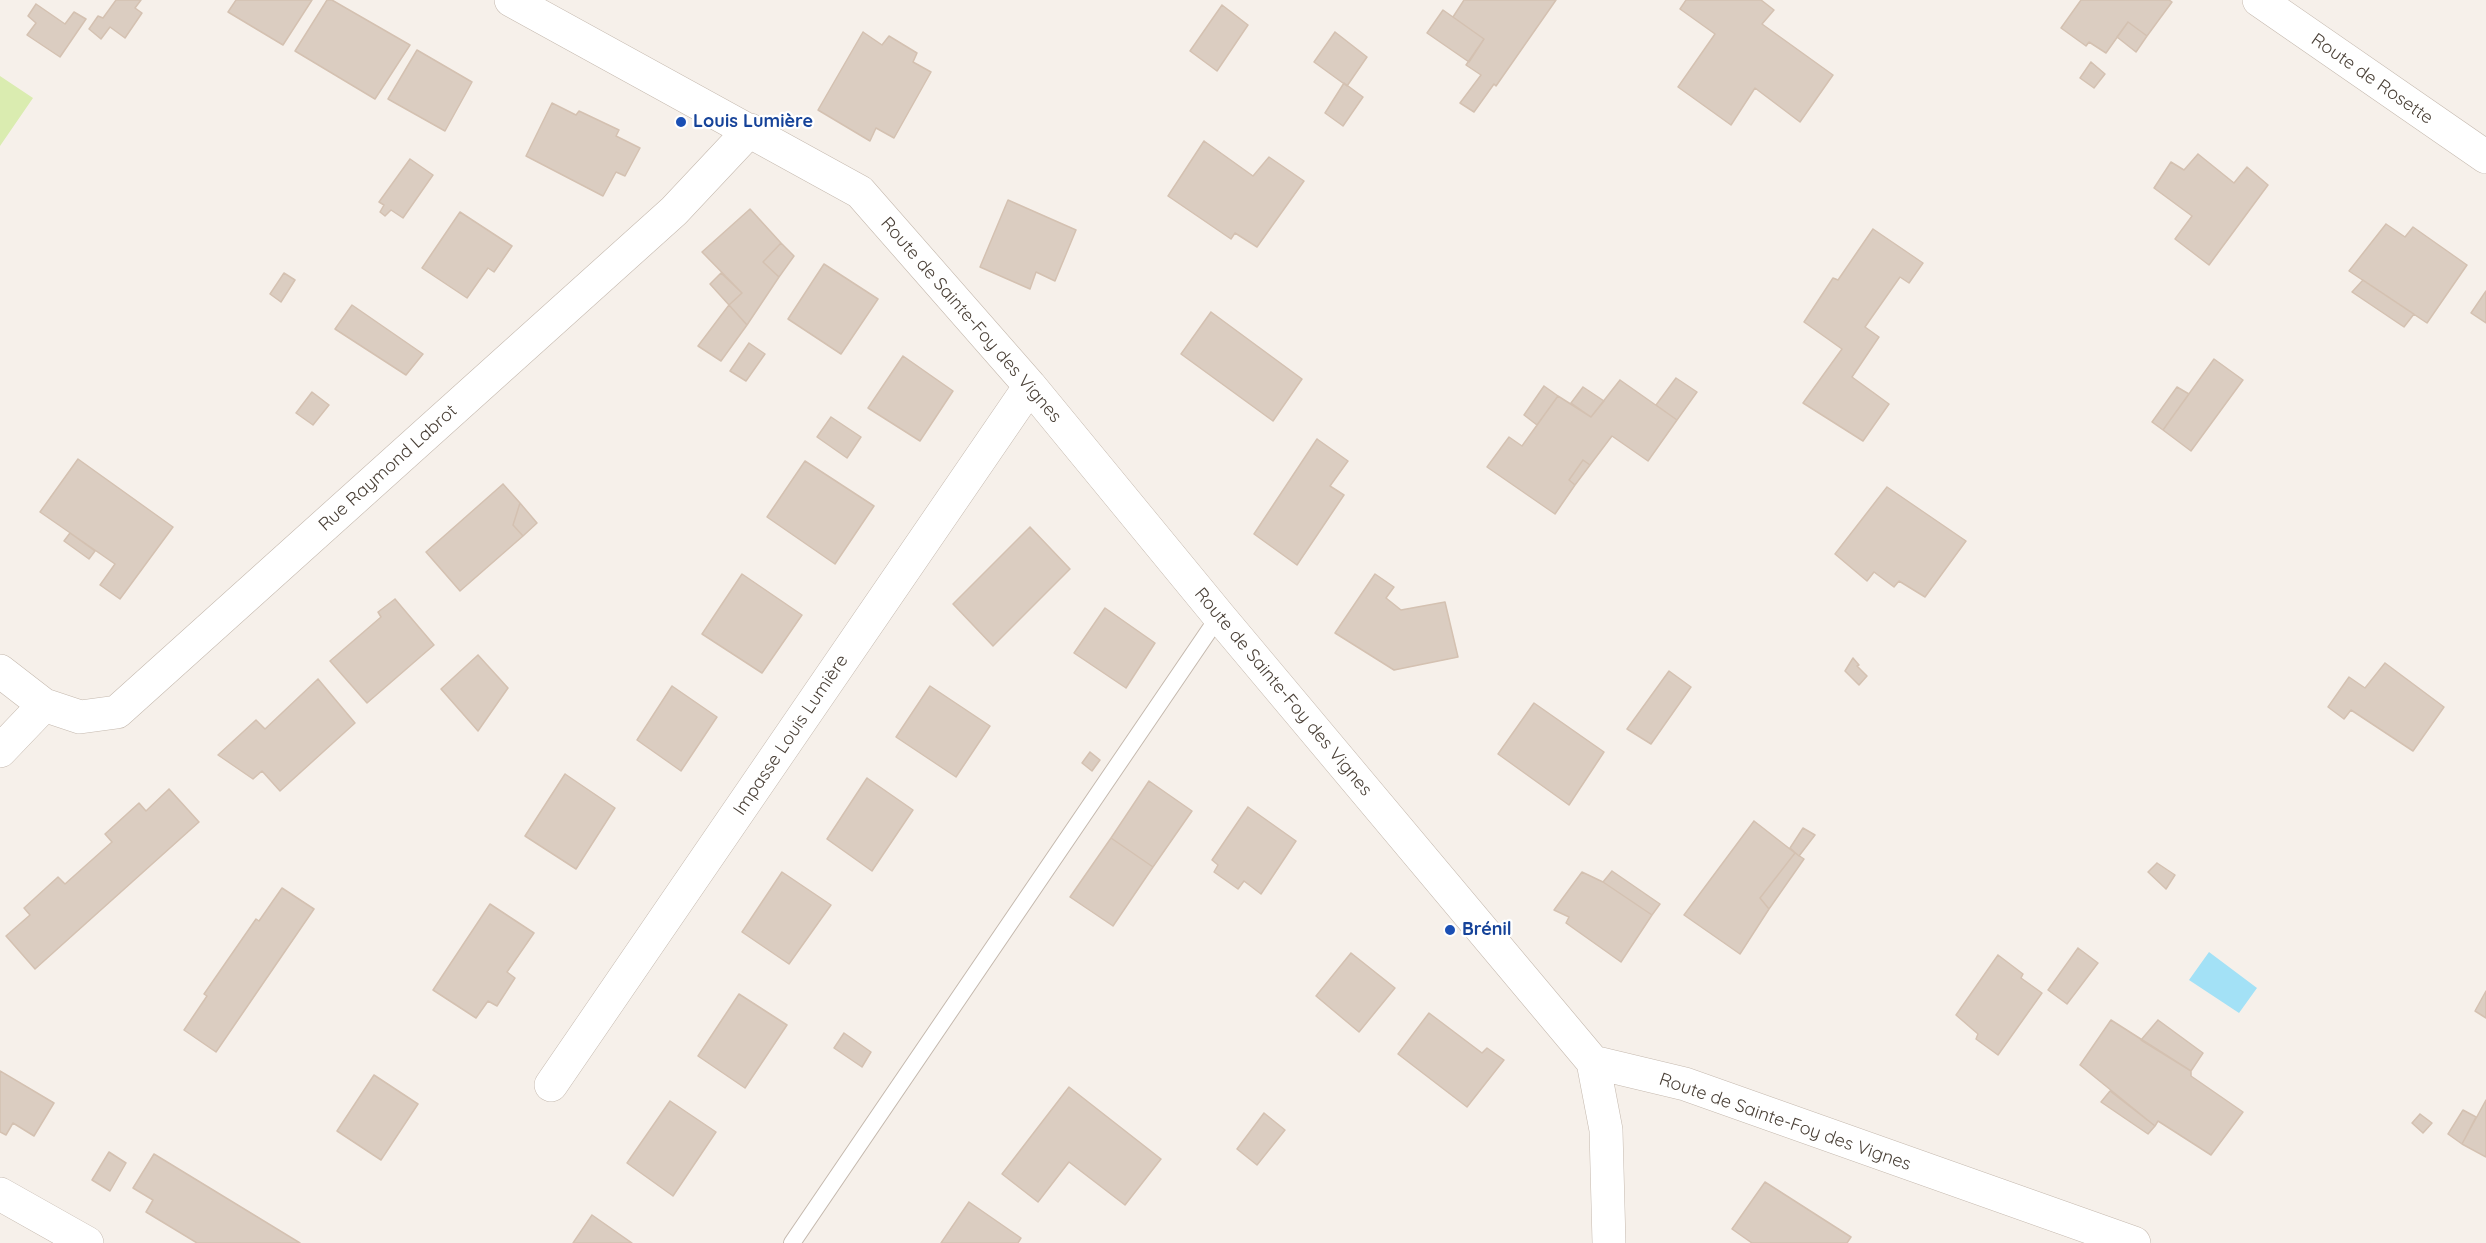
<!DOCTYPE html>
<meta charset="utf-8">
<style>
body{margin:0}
canvas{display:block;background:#f6f0ea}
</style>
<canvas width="2486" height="1243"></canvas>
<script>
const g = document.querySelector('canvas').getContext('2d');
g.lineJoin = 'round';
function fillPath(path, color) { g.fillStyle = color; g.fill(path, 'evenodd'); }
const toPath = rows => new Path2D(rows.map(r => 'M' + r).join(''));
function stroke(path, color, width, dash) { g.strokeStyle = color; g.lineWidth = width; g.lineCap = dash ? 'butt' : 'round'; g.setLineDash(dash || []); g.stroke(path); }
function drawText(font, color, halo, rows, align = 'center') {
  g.font = font + ' Quicksand,sans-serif'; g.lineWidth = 4.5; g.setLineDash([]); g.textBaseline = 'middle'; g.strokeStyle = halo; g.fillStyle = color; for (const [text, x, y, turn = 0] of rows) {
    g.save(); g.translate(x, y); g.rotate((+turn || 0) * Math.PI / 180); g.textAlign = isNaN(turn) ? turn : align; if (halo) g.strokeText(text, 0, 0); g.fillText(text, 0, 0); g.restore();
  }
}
const green = toPath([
 [0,76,33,98,0,146]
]);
const water = toPath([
 [2209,952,2257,988,2239,1013,2189,980]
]);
const building = toPath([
 [116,0,141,0,135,8,142,13,125,38,110,27,101,39,89,29,98,16,103,18,116,0],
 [236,0,312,0,283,45,228,12,236,0],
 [327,0,332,0,410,45,375,99,295,51,327,0],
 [1464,0,1556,0,1496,86,1494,84,1474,112,1460,103,1481,75,1466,65,1484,39,1453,17,1464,0],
 [1686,0,1761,0,1774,10,1762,24,1833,75,1800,122,1755,88,1731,125,1678,87,1715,34,1680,9,1686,0],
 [2081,0,2169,0,2172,2,2147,36,2128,22,2106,53,2089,42,2086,46,2061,28,2081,0],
 [36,4,65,24,74,12,86,19,60,57,27,35,36,23,28,16,36,4],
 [1222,5,1248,25,1217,71,1190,51,1222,5],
 [1443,10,1484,39,1469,62,1427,33,1443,10],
 [2128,22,2147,36,2136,52,2117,37,2128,22],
 [863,32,882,45,889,36,917,53,913,62,931,72,894,138,876,128,870,141,818,110,863,32],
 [1335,32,1367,57,1347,86,1314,62,1335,32],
 [417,50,472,82,445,131,388,99,417,50],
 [2091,62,2105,74,2094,88,2080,78,2091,62],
 [1344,83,1363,97,1343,126,1325,113,1344,83],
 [552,103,576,115,579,111,619,130,616,136,640,148,625,176,616,172,603,196,526,156,552,103],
 [1204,141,1253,176,1269,157,1304,181,1257,247,1235,233,1231,239,1168,196,1204,141],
 [2198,154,2234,183,2247,167,2268,185,2209,265,2175,239,2192,216,2154,188,2171,162,2184,170,2198,154],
 [410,159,433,175,403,218,391,210,385,216,380,212,384,205,379,202,410,159],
 [1008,200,1076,230,1055,281,1036,272,1030,289,980,267,1008,200],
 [750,209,781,243,763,262,779,277,747,325,729,305,742,293,702,252,750,209],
 [460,212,512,246,494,272,488,268,467,298,422,268,460,212],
 [2386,224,2405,237,2413,227,2467,265,2427,323,2349,271,2386,224],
 [1873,229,1923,263,1909,283,1900,277,1865,327,1879,337,1852,377,1889,404,1863,441,1803,403,1842,349,1804,322,1833,278,1838,280,1873,229],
 [781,243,794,256,779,277,763,262,781,243],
 [824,264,878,299,841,354,788,319,824,264],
 [284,273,295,280,281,302,270,294,284,273],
 [721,273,742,293,729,305,710,284,721,273],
 [2363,280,2414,314,2404,327,2352,292,2363,280],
 [2486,291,2486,323,2471,313,2486,291],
 [352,305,423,354,406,375,335,329,352,305],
 [729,305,747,325,721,361,698,346,729,305],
 [1211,312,1302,379,1273,421,1181,354,1211,312],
 [749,343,765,354,746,381,730,371,749,343],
 [903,356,953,391,920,441,868,408,903,356],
 [2214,359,2243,380,2191,451,2163,430,2214,359],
 [1676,378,1697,392,1677,420,1656,405,1676,378],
 [1620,380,1677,420,1648,461,1612,436,1590,465,1583,460,1569,480,1575,485,1555,514,1487,467,1509,437,1522,446,1558,396,1591,417,1620,380],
 [1544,386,1558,396,1537,425,1524,415,1544,386],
 [1583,387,1604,401,1591,417,1571,403,1583,387],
 [2177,387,2189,394,2163,430,2152,422,2177,387],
 [312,392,329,405,313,425,296,413,312,392],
 [831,417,861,437,847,458,817,437,831,417],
 [1317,439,1348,461,1330,486,1344,495,1297,565,1254,534,1317,439],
 [78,459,173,527,120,599,100,585,115,564,40,512,78,459],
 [1583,460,1590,465,1575,485,1569,480,1583,460],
 [805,461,874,506,835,564,767,517,805,461],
 [503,484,520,503,513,525,523,536,460,591,426,552,503,484],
 [1887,487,1966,541,1925,597,1899,581,1894,587,1874,572,1867,581,1835,554,1887,487],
 [520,503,537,523,523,536,513,525,520,503],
 [1030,527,1070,569,993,646,953,604,1030,527],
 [70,533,95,551,89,559,64,541,70,533],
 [742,574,802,615,762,673,702,634,742,574],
 [1375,574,1394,587,1386,598,1401,610,1445,602,1458,657,1394,670,1335,633,1375,574],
 [395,599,434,645,367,703,330,661,381,617,378,612,395,599],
 [1105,608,1155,643,1126,688,1074,653,1105,608],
 [478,655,508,688,478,731,441,689,478,655],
 [1853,658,1859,665,1857,666,1867,676,1859,685,1845,671,1853,658],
 [2385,663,2444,707,2413,751,2351,710,2344,719,2328,707,2349,677,2365,688,2385,663],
 [1669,671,1691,687,1651,744,1627,729,1669,671],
 [318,679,355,723,280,791,262,771,253,779,218,755,256,720,265,729,318,679],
 [672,686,717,717,681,771,637,740,672,686],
 [930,686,990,726,956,777,896,737,930,686],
 [1534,703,1604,752,1569,805,1498,754,1534,703],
 [1090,752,1100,760,1092,771,1082,763,1090,752],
 [565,774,615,808,576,869,525,836,565,774],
 [867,778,913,810,872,871,827,839,867,778],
 [1149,781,1192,811,1153,867,1111,838,1149,781],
 [169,789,199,822,35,969,6,936,30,915,24,908,58,877,65,884,112,842,105,834,139,803,146,811,169,789],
 [1248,807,1296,841,1261,894,1244,881,1238,889,1214,872,1218,865,1212,860,1248,807],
 [1754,821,1795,853,1760,898,1769,909,1740,954,1684,915,1754,821],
 [1803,828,1815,835,1799,856,1790,848,1803,828],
 [1111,838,1153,867,1113,926,1070,897,1111,838],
 [1795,853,1804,859,1769,909,1760,898,1795,853],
 [2157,863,2175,875,2166,889,2148,872,2157,863],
 [1612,871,1660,904,1652,915,1603,882,1612,871],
 [782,872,831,905,789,964,742,932,782,872],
 [1582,872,1603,882,1652,915,1621,962,1566,923,1569,917,1554,910,1582,872],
 [282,888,314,909,216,1052,184,1030,207,996,204,994,256,919,259,921,282,888],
 [490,904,534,933,507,972,515,978,497,1006,488,1001,476,1018,433,990,490,904],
 [2078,948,2098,963,2067,1004,2048,990,2078,948],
 [1351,953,1395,988,1359,1032,1316,996,1351,953],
 [1998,955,2023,974,2021,978,2042,993,1998,1055,1976,1039,1978,1034,1956,1015,1998,955],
 [2486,991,2486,1018,2475,1011,2486,991],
 [739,994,787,1025,745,1088,698,1056,739,994],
 [1429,1013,1482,1053,1487,1048,1504,1060,1467,1107,1398,1054,1429,1013],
 [2111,1020,2191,1071,2191,1076,2243,1112,2211,1155,2158,1121,2155,1126,2080,1065,2111,1020],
 [2158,1020,2203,1053,2191,1071,2141,1040,2158,1020],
 [844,1033,871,1052,862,1067,834,1048,844,1033],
 [0,1071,54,1103,34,1136,13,1123,6,1135,0,1132,0,1071],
 [374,1075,418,1104,381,1160,337,1131,374,1075],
 [1069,1087,1161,1159,1125,1205,1069,1162,1038,1202,1002,1174,1069,1087],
 [2110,1091,2155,1126,2148,1134,2101,1102,2110,1091],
 [2486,1100,2486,1157,2462,1144,2486,1100],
 [670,1101,716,1132,673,1196,627,1163,670,1101],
 [2463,1110,2476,1117,2462,1144,2448,1134,2463,1110],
 [1264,1113,1285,1130,1257,1165,1237,1149,1264,1113],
 [2420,1114,2432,1123,2423,1133,2412,1123,2420,1114],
 [109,1152,126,1163,110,1191,92,1180,109,1152],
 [154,1154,300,1243,197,1243,146,1212,153,1200,133,1188,154,1154],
 [1765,1182,1851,1237,1847,1243,1752,1243,1732,1229,1765,1182],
 [969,1202,1021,1238,1018,1243,941,1243,969,1202],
 [592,1215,632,1243,573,1243,592,1215]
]);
const service = toPath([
 [792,1243,1219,616]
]);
const minor = toPath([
 [511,0,860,192,1030,386,1219,616,1593,1062,1685,1084,2134,1243],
 [2259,0,2486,157],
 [0,671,44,705,80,717,117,712,674,211,750,130],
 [0,751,44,705],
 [1593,1062,1606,1130,1609,1243],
 [551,1085,1030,386],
 [0,1194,87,1243]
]);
const markers = [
 [681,122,6,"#1a4fb4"],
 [1450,930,6,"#1a4fb4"]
];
const streetNames = [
 ["Route de Rosette",2372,79,35],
 ["Route de Sainte-Foy des Vignes",971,320,49],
 ["Rue Raymond Labrot",388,468,-42],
 ["Route de Sainte-Foy des Vignes",1283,692,50],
 ["Impasse Louis Lumière",791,735,-56],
 ["Route de Sainte-Foy des Vignes",1785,1122,19]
];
const transitNames = [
 ["Louis Lumière",693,122],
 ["Brénil",1462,930]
];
fillPath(green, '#daecb0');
fillPath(water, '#a3e1f6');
fillPath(building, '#dbcdc1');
stroke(building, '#d4c1b1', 1.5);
stroke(service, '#c5b9ae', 18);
stroke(minor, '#c5b9ae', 34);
stroke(service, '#fff', 16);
stroke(minor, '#fff', 33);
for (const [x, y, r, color] of markers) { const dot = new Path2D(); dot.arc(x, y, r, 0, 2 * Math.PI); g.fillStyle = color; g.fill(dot); stroke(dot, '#fff', 2); }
drawText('18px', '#4a4037', '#fff', streetNames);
drawText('bold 18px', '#164399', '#fff', transitNames, 'left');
</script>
